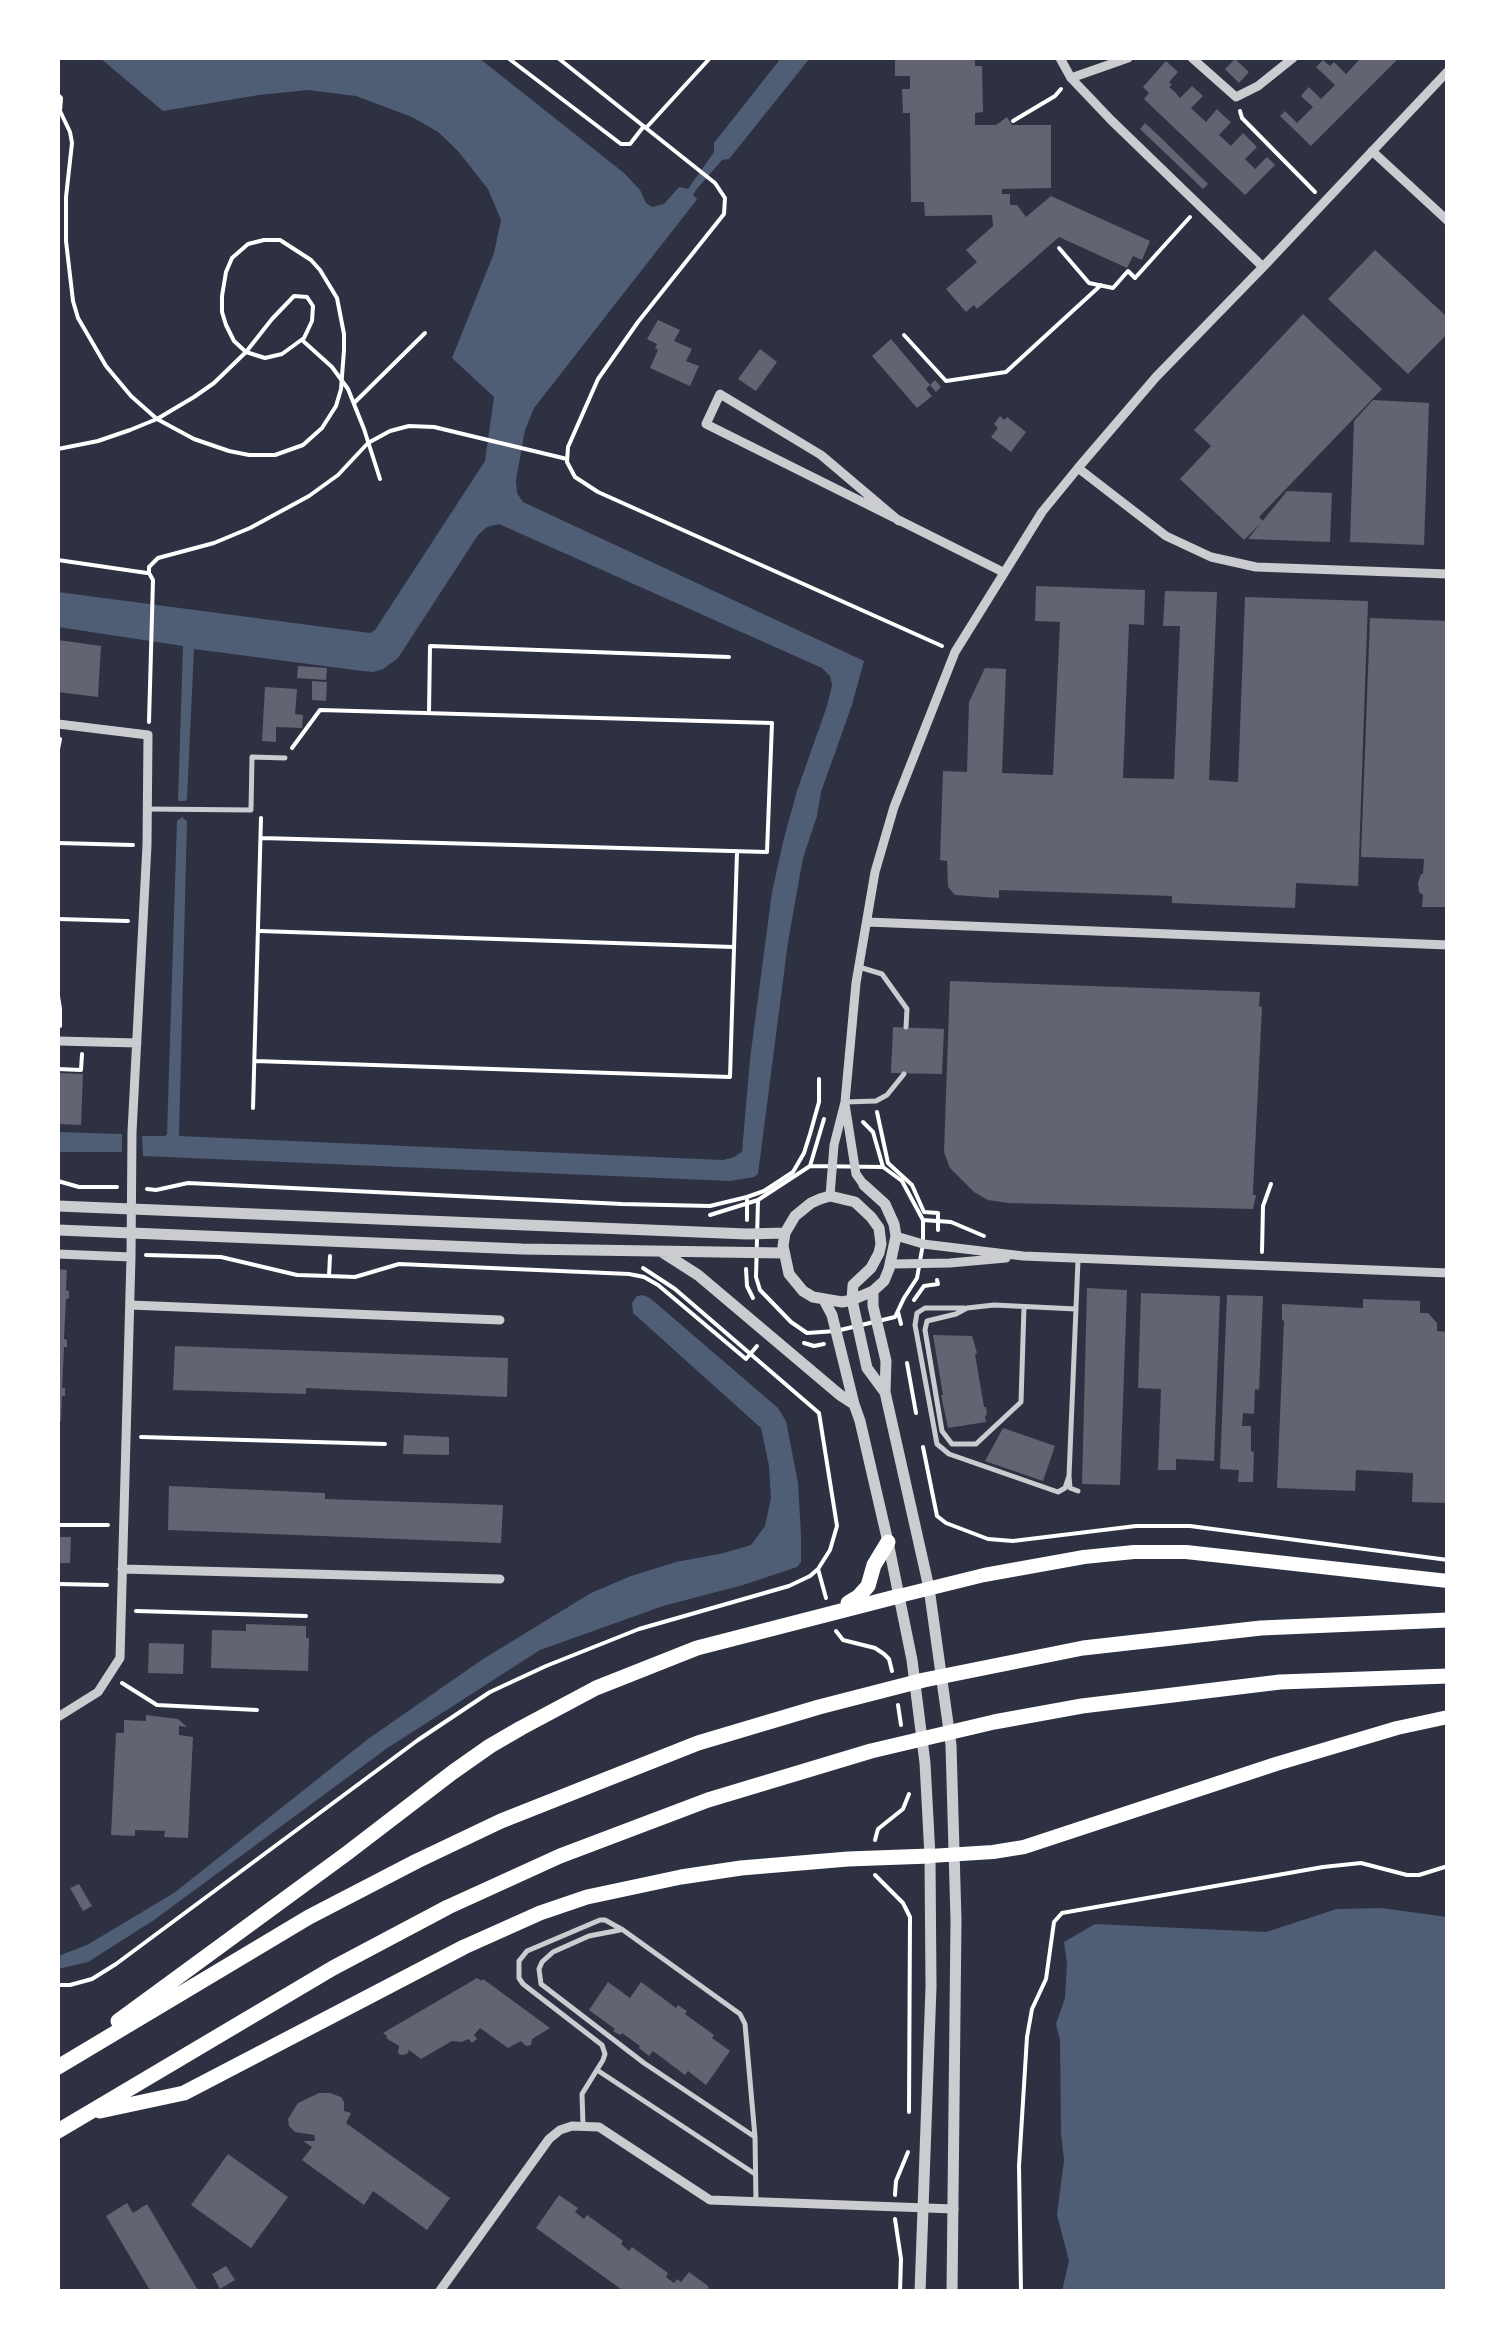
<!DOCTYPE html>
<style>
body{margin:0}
#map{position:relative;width:1505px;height:2349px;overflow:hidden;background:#2d3142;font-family:"Public Sans",sans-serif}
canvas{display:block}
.frame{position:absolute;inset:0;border:60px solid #fff;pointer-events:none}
</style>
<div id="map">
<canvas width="1505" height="2349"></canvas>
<div class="frame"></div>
</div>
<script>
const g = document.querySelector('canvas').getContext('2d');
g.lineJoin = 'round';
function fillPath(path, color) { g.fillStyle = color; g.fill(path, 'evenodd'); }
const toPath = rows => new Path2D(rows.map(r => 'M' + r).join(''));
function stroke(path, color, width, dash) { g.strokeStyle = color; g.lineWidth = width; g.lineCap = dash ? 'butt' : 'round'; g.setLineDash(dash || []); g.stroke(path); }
const water = toPath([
 [100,58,479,58,624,173,640,190,646,203,652,207,664,204,679,187,688,189,714,152,714,143,781,58,810,58,729,159,722,160,696,190,693,195,697,199,695,202,534,408,525,430,516,480,517,493,523,502,864,661,852,705,821,792,817,816,803,858,788,942,758,1174,754,1177,730,1181,143,1156,142,1136,165,1136,167,1134,177,821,182,817,187,821,179,1136,723,1160,734,1157,742,1152,750,1059,772,892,783,842,797,791,827,706,832,685,830,676,822,668,499,524,487,527,478,535,398,658,383,669,373,672,362,671,194,649,187,798,186,801,178,801,183,646,58,627,58,592,370,633,375,630,485,461,494,397,452,358,494,253,501,220,488,189,458,151,438,132,412,117,356,96,308,90,259,95,163,111],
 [58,1132,122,1134,122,1152,58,1152],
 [643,1295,650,1298,778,1408,786,1421,798,1483,801,1535,801,1562,797,1567,743,1585,663,1606,540,1650,386,1749,154,1920,88,1962,58,1969,58,1956,87,1945,174,1893,368,1739,483,1659,591,1593,631,1576,676,1562,724,1553,751,1545,765,1526,771,1498,769,1466,761,1428,633,1313,632,1303,637,1296],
 [1381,1908,1447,1917,1447,2291,1062,2291,1069,2261,1057,2215,1064,2160,1061,2133,1060,2040,1056,2024,1065,1998,1067,1964,1064,1942,1095,1924,1266,1932,1337,1909]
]);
const building = toPath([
 [895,58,975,58,975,66,982,66,983,112,975,113,975,125,996,125,1007,117,1012,125,1051,125,1051,188,1002,189,1002,194,1010,194,1010,205,1017,205,1026,217,1051,196,1150,241,1142,260,1133,256,1127,268,1059,237,977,309,974,305,966,312,946,289,977,262,966,250,993,226,992,215,925,216,924,202,911,202,910,113,903,113,902,89,910,89,910,76,895,76],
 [1357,58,1399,58,1311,146,1280,116,1285,111,1297,123,1313,107,1301,96,1305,91,1309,87,1321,99,1335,85,1316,67,1323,60,1330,66,1334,62,1346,74,1359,60],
 [1235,59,1249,72,1239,83,1225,69],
 [1166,61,1178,72,1169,82,1172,85,1169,87,1175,92,1180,98,1192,86,1203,96,1191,108,1206,122,1217,109,1224,116,1231,122,1219,135,1231,146,1243,133,1257,147,1245,159,1255,169,1267,157,1275,165,1245,195,1144,99,1149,93,1143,87],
 [1145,123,1158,135,1208,184,1203,189,1140,129],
 [1375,250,1448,318,1448,333,1408,374,1328,299],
 [1303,314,1382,389,1259,517,1263,521,1244,540,1180,479,1211,446,1194,430],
 [658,320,680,330,674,341,692,349,686,361,699,366,690,386,650,368,658,350,655,348,657,344,647,339],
 [891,339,930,385,935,380,941,387,936,392,930,385,926,389,932,396,917,408,872,356],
 [760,349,777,362,756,391,738,379],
 [1373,400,1429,403,1424,545,1350,542,1354,421],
 [1000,416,1004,420,1007,417,1026,432,1011,452,991,437,998,428,994,424],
 [1287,491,1332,493,1330,542,1248,539],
 [1036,586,1145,590,1144,625,1129,624,1123,778,1174,779,1180,626,1163,626,1165,591,1217,592,1209,780,1238,782,1245,597,1368,601,1358,886,1296,883,1295,908,1172,903,1172,896,999,890,999,898,955,895,948,887,947,861,940,860,943,771,967,772,969,702,985,668,1006,669,1002,773,1053,775,1060,622,1035,621],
 [1370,618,1448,621,1448,907,1422,907,1423,895,1419,892,1418,883,1421,874,1423,874,1424,859,1361,857],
 [58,640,101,646,98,697,58,692],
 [298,666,327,668,326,680,297,678],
 [312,681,327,682,326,701,312,700],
 [265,687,297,689,295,714,303,715,302,728,276,727,276,742,262,741],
 [950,981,1260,992,1259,1006,1262,1007,1253,1190,1253,1195,1256,1195,1253,1209,1008,1203,988,1200,974,1192,950,1168,944,1152],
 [893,1027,944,1029,942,1074,891,1073],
 [58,1073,83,1074,81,1125,58,1124],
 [58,1269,67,1270,66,1290,69,1291,69,1298,66,1299,64,1339,67,1340,67,1347,64,1347,62,1388,65,1388,65,1396,62,1396,61,1421,58,1421],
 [1087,1288,1127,1290,1120,1485,1082,1484],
 [1141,1293,1220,1296,1214,1461,1176,1459,1176,1470,1158,1470,1161,1389,1138,1388],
 [1227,1295,1263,1296,1259,1390,1255,1389,1254,1414,1243,1413,1242,1426,1251,1426,1251,1451,1254,1452,1253,1482,1238,1482,1239,1470,1220,1469],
 [1363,1299,1420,1301,1420,1313,1428,1313,1437,1323,1437,1331,1448,1332,1448,1503,1412,1502,1413,1473,1356,1470,1355,1491,1277,1488,1284,1321,1282,1320,1282,1304,1363,1308],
 [933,1335,972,1336,977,1353,975,1354,984,1407,986,1407,987,1415,985,1416,986,1422,948,1428,941,1395,943,1395],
 [175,1346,508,1358,507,1397,306,1388,306,1394,173,1390],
 [1003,1428,1055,1446,1043,1481,985,1461],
 [404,1435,449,1437,449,1455,403,1454],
 [169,1486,325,1493,325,1499,503,1505,501,1543,168,1530],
 [58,1537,71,1537,70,1563,60,1563,58,1560],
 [246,1624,306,1626,306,1638,309,1638,308,1671,211,1668,212,1630,246,1631],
 [149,1643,184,1644,183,1674,148,1673],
 [146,1715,178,1719,187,1727,179,1726,179,1735,193,1737,188,1838,164,1837,165,1831,135,1830,135,1836,111,1835,116,1733,124,1733,124,1720,146,1721],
 [79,1884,92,1906,83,1911,70,1888],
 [477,1978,482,1981,483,1979,550,2028,532,2039,531,2045,526,2046,521,2041,508,2048,480,2028,474,2035,477,2039,472,2043,469,2039,461,2042,452,2041,421,2059,409,2050,407,2054,401,2055,398,2053,399,2046,386,2038,387,2036,383,2033],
 [608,1982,630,1998,641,1982,676,2008,678,2005,687,2011,685,2014,714,2035,712,2038,730,2051,706,2085,688,2071,685,2075,653,2051,649,2056,639,2048,640,2046,622,2033,620,2035,613,2031,615,2029,589,2010],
 [319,2093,330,2093,341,2097,344,2102,344,2111,351,2113,346,2123,450,2198,427,2230,373,2191,364,2205,302,2160,312,2147,303,2141,315,2141,314,2135,295,2132,289,2126,288,2119,298,2103],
 [228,2154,288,2197,251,2248,191,2205],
 [559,2195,578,2208,575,2212,584,2219,587,2215,623,2241,621,2244,629,2251,632,2247,668,2273,666,2277,674,2283,677,2279,681,2282,689,2272,708,2286,709,2292,625,2292,536,2228],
 [127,2203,133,2213,147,2204,199,2292,151,2292,106,2216],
 [226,2266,235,2280,220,2289,212,2274]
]);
const path = toPath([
 [508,58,621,144,630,144,644,126],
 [558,58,715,183,725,198,724,214,638,322,598,379,568,447,567,462,575,477,598,492,942,646],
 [58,95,61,98,60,111,70,132,72,143,66,197,66,241,73,301,78,318,106,366,131,396,157,419,194,439,229,451,249,455,275,455,303,445,322,428,336,406,341,389,344,350,344,334,337,298,320,270,311,260,280,240,264,240,248,244,232,258,226,272,222,296,222,312,226,325,234,341,246,352,265,358,282,354,304,338,312,321,313,306,307,297,294,296,272,319,246,352,214,383,194,397,157,419,130,430,98,441,58,449],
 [1240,111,1242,118,1315,192],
 [1013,121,1055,96,1061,89],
 [646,128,710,58],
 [1059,248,1089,283,1113,288,1128,271,1135,278,1190,217],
 [904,335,946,381,1006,372,1101,285],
 [302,340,332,367,348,389,364,429,380,479],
 [354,403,425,333],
 [58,560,147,573],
 [149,573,149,567,158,558,214,543,250,528,309,496,338,475,368,443,390,431,409,426,434,427,567,459],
 [149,573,153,580,149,722],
 [429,712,430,646,729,657],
 [58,749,60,739],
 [261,838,767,852,772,723,320,710,292,748],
 [58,843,133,845],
 [58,919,128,921],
 [260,931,733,947],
 [58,996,60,1009,60,1026],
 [255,1061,730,1077,737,852],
 [58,1069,81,1070,82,1054],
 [253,1108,261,818],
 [877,1112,888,1163,912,1185,924,1212,938,1213,938,1230],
 [863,1122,873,1132,883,1167],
 [810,1166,883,1167,902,1181,923,1220,923,1244,917,1278,904,1298,895,1317,836,1331,807,1333,791,1322,760,1290,756,1277,758,1200,810,1166],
 [810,1166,824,1119],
 [58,1181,79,1187,117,1187],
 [147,1189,156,1190,188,1183,622,1204,710,1206,747,1197,747,1220],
 [747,1197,764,1191,793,1172,804,1153,810,1134,819,1102,819,1079],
 [710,1215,758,1200],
 [923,1220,951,1222,984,1236],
 [1262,1252,1263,1206,1271,1184],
 [146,1255,221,1257,297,1275,329,1276,355,1277,399,1264,629,1274,644,1277,658,1285,746,1359,757,1346],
 [643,1268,675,1289,819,1413,837,1526,830,1550,818,1569,826,1598],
 [746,1269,747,1286,753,1298],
 [329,1276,330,1256],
 [914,1300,924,1286,938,1284,937,1280],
 [898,1312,901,1324],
 [804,1343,814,1346,824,1344],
 [907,1363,916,1413],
 [141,1437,385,1444],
 [923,1447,937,1516,946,1523,988,1539,1013,1541,1136,1526,1190,1526,1448,1560],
 [58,1525,108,1525],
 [58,1584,107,1585],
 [136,1611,306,1616],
 [836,1631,843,1640,875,1648,884,1654,889,1659,892,1671],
 [122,1683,157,1705,257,1710],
 [898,1705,901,1725],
 [875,1840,878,1829,903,1809,909,1794],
 [875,1875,903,1903,910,1917,909,2112],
 [58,1985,70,1985,92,1979,116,1964,418,1740,490,1692,546,1666,639,1629,789,1586,810,1576,818,1569],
 [895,2195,896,2181,908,2152],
 [895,2219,901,2259,900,2292],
 [1021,2292,1019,2166,1027,2037,1032,2009,1046,1979,1054,1922,1062,1913,1323,1867,1361,1863,1407,1875,1419,1875,1448,1866]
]);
const service = toPath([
 [147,809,251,810,252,757,285,758],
 [859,967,882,974,907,1009,906,1027],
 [845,1102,876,1101,887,1095,904,1074],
 [1024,1307,1021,1402,976,1444,952,1444,942,1431,925,1330,927,1321,956,1314,967,1308,994,1305,1076,1309],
 [964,1308,925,1308,917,1313,915,1325,937,1444,949,1454,1058,1492,1065,1488,1069,1476],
 [1078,1491,1070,1488,1069,1476,1078,1260],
 [620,1930,589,1936,553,1952,542,1962,539,1969,541,1984,644,2063,755,2137],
 [597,2070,755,2174],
 [583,2125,582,2094,603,2060,605,2054,602,2045,523,1984,519,1978,519,1961,527,1951,600,1920,605,1920,623,1930,740,2014,745,2024,755,2137,756,2202]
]);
const minor = toPath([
 [1060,58,1071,78,1111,120,1263,267],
 [1192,58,1236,97,1258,86,1293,58],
 [1071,78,1128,58],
 [1372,151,1448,221],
 [1078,468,1166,536,1211,557,1256,567,1448,574],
 [899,521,821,455,720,394,706,424,1003,572],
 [58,724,148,735,147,845,132,1132,131,1257,120,1658,98,1692,58,1717],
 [867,922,1448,945],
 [58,1041,137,1043],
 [845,1104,856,1174,864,1185],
 [830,1196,834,1145,845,1102,856,983,875,872,894,807,955,652,1042,512,1078,468,1156,377,1263,267,1448,71],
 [896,1236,923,1244,1023,1256,1448,1273],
 [58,1254,131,1257],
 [892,1264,950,1263,1006,1258],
 [130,1305,500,1320],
 [122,1569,500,1579],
 [439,2292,549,2139,560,2130,572,2126,599,2127,710,2200,954,2209]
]);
const tertiary = toPath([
 [864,1185,885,1204,894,1224,896,1236,889,1269,884,1281,873,1291,852,1300,842,1302,813,1297,803,1291,789,1274,783,1246,785,1233,795,1216,811,1203,820,1199,830,1196,855,1202,871,1217,879,1228,881,1244,879,1253,871,1268,853,1285,852,1300,867,1368,884,1391],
 [58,1206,747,1234,785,1233],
 [58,1230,522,1249,784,1253],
 [662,1252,698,1275,840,1395,854,1404],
 [873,1291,873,1306,886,1361,885,1392,929,1588,951,1745,956,1920,952,2292],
 [824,1300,832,1315,854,1404,860,1421,888,1542,912,1660,925,1763,930,1856,931,1987,920,2292]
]);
const primary = toPath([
 [899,1596,984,1575,1084,1557,1134,1552,1186,1552,1448,1581],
 [930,1856,993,1852,1024,1847,1276,1764,1397,1728,1448,1717]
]);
const trunk = toPath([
 [848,1603,858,1597,868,1586,874,1565,888,1542],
 [118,2021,346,1854,453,1772,490,1746,521,1728,596,1688,697,1648,899,1596],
 [58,2067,309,1917,417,1861,501,1821,698,1743,819,1707,924,1680,1083,1648,1261,1628,1448,1620],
 [100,2111,184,2093,464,1947,540,1913,587,1897,681,1877,741,1868,848,1859,930,1856],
 [58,2131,333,1968,448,1907,560,1856,708,1800,871,1751,994,1722,1082,1706,1280,1682,1448,1676]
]);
fillPath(water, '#4f5d75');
fillPath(building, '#626471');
stroke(path, '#fff', 4);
stroke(service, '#caccd0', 5);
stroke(minor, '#caccd0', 9);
stroke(tertiary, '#caccd0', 11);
stroke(primary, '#fff', 14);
stroke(trunk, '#fff', 15);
</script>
